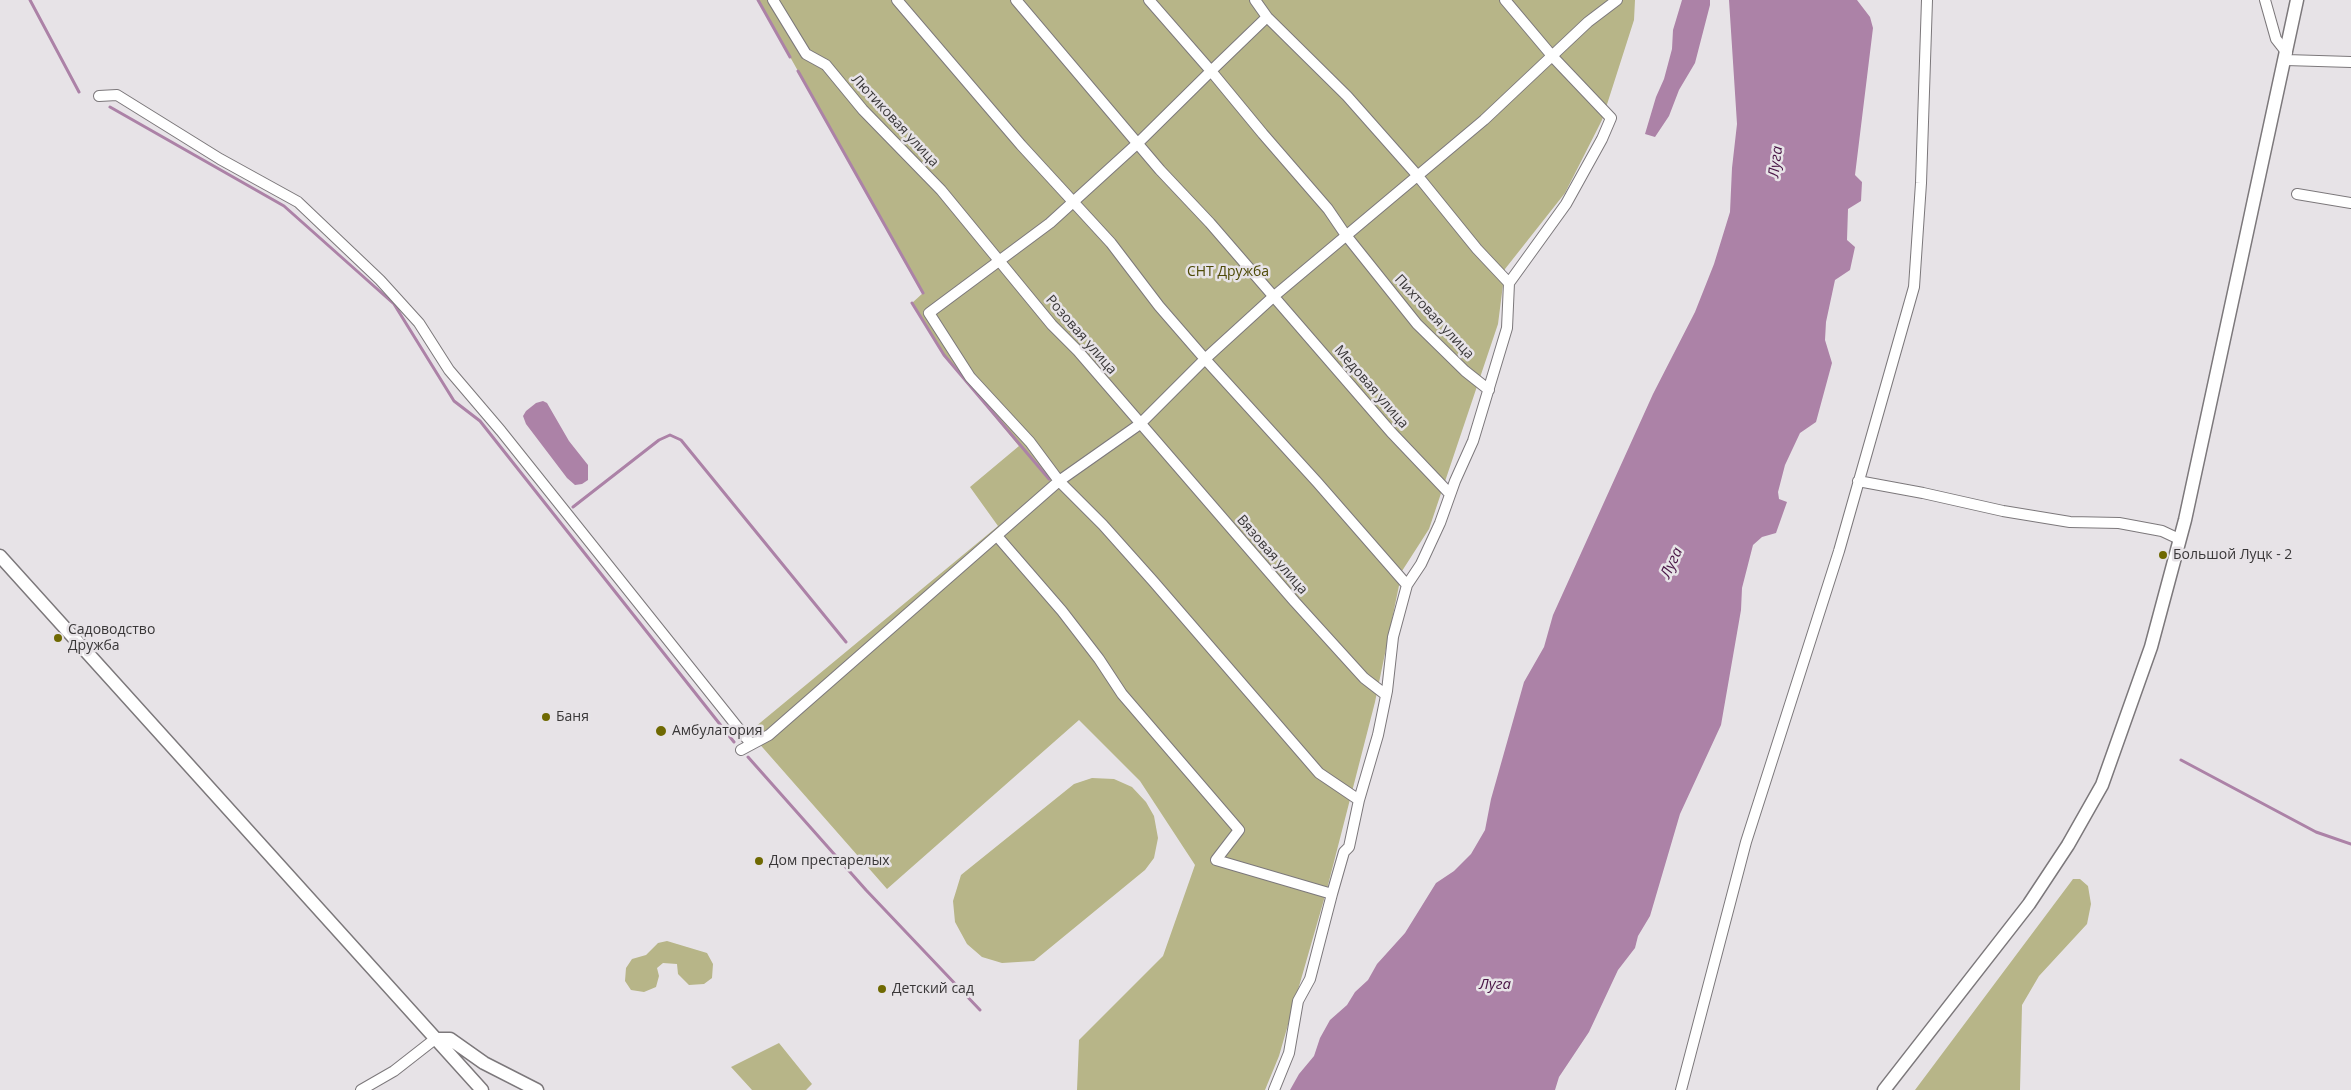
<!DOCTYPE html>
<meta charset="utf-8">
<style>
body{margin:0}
canvas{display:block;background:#e7e3e7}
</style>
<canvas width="2351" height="1090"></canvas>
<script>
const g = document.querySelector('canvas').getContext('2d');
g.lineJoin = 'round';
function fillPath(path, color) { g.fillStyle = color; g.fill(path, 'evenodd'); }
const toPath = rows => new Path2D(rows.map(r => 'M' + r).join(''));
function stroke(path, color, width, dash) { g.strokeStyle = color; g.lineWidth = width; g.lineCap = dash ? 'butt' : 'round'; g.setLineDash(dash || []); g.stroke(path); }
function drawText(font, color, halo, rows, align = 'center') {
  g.font = font + ' "Open Sans",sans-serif'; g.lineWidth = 5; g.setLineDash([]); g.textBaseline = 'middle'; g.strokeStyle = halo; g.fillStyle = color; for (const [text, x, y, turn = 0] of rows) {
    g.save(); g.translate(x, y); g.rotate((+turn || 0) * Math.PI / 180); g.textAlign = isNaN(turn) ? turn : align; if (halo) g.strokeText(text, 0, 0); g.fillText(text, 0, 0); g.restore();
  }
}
const green = toPath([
 [758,0,1635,0,1634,20,1602,120,1565,193,1505,269,1498,324,1429,529,1402,571,1375,702,1327,889,1279,1056,1265,1090,1077,1090,1079,1040,1163,956,1195,865,1140,781,1079,720,887,889,749,732,998,526,970,487,1019,446,944,355,912,303,923,293],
 [1092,778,1114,779,1132,787,1146,802,1154,816,1158,838,1154,858,1145,870,1034,961,1002,963,982,957,967,944,955,922,953,901,961,875,1074,784],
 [2073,879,2080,879,2088,886,2091,904,2087,924,2039,976,2022,1005,2020,1090,1915,1090],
 [667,941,707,953,713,964,712,978,704,984,689,985,678,974,677,964,663,963,657,968,659,976,656,987,644,992,631,990,625,981,626,968,632,959,646,955,658,943],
 [779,1043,812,1084,806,1090,752,1090,731,1067]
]);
const water = toPath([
 [1682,0,1710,0,1710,5,1695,63,1679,90,1669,116,1655,137,1645,134,1656,97,1664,79,1672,49,1673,30],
 [1729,0,1857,0,1870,17,1873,28,1855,175,1862,182,1861,201,1848,209,1847,240,1855,247,1850,270,1835,280,1826,322,1825,340,1832,363,1816,422,1800,433,1785,465,1778,492,1779,499,1787,502,1776,533,1762,537,1753,545,1742,588,1741,610,1721,725,1680,814,1650,916,1638,936,1635,948,1618,970,1589,1032,1559,1077,1555,1090,1290,1090,1299,1074,1314,1056,1320,1038,1330,1020,1347,1005,1355,992,1368,980,1377,964,1405,933,1436,883,1454,871,1471,854,1485,830,1491,799,1524,682,1544,647,1553,615,1653,394,1695,312,1714,264,1730,212,1732,168,1737,124],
 [543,401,547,403,569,441,588,465,588,480,582,484,575,485,567,478,526,424,523,416,526,411,536,403]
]);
const stream = toPath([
 [30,0,79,92],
 [758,0,790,57],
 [798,71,923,293],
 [110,107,284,206,394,304,454,401,480,421,734,742],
 [912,303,944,355,1049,479],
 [573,507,659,440,670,435,681,440,846,642],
 [748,757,866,890,980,1010],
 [2181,760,2316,832,2351,844]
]);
const minor = toPath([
 [773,0,806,54,826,65,863,110,941,190,1052,325,1078,351,1295,602,1364,678,1386,695],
 [897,0,1021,145,1111,243,1159,306,1205,359,1317,482,1407,585,1393,637,1387,691,1378,735,1359,800],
 [1016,0,1160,170,1210,223,1391,432,1450,494],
 [1149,0,1211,71,1267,17],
 [1255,0,1267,17,1347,96,1417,175,1477,249,1509,283],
 [2265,0,2276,39,2287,53],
 [2286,60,2351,62],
 [99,96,117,95,220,159,298,202,380,280,419,323,449,370,501,431,751,744],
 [2297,194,2351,203],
 [1858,481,1923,493,2003,511,2070,522,2119,523,2162,531,2179,539],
 [997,536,1062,611,1099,659,1122,694,1239,830,1216,860,1332,894,1344,852,1349,847,1359,800,1319,773,1153,581,1103,525,1059,481,1030,442,970,377,929,313,1050,223,1139,142,1211,71,1263,134,1328,209,1345,234,1417,324,1465,371,1489,390],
 [1407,585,1421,564,1440,523,1455,481,1473,441,1507,328,1509,283,1566,204,1602,139,1611,118,1553,57,1505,0],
 [741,750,769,735,1059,481,1140,424,1205,359,1273,297,1484,120,1588,22,1617,0],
 [361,1090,394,1071,435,1039],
 [1274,1090,1289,1053,1298,1001,1310,979,1332,894],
 [1681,1090,1746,842,1839,551,1914,287,1921,183,1927,0]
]);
const tertiary = toPath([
 [0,556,482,1090],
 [435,1039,450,1039,484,1063,537,1090],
 [1884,1090,2029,904,2068,845,2102,785,2151,647,2185,520,2297,0]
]);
const markers = [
 [2163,555,5,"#6f6902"],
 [58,638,5,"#6f6902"],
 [546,717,5,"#6f6902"],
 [661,731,6,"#6f6902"],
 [759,861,5,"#6f6902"],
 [882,989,5,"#6f6902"]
];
const streetNames = [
 ["Лютиковая улица",895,121,47],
 ["Пихтовая улица",1434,317,47],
 ["Розовая улица",1081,335,49],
 ["Медовая улица",1371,387,49],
 ["Вязовая улица",1272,555,49]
];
const parkNames = [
 ["СНТ Дружба",1228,272]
];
const poiNames = [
 ["Большой Луцк - 2",2173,555],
 ["Садоводство",68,630],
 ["Дружба",68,646],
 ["Баня",556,717],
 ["Амбулатория",672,731],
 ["Дом престарелых",769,861],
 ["Детский сад",892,989]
];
const waterNames = [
 ["Луга",1776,162,-83],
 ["Луга",1672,563,-65],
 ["Луга",1495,985]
];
fillPath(green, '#b7b588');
fillPath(water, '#ac82a7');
stroke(stream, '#ac82a7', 3);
stroke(minor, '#7c787b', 12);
stroke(tertiary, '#7c787b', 15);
stroke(minor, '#fff', 10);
stroke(tertiary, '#fff', 12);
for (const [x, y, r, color] of markers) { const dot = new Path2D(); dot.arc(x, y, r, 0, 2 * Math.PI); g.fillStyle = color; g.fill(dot); stroke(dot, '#e7e3e7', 2); }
drawText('14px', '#393738', '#e7e3e7', streetNames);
drawText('14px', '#4d4906', '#e7e3e7', parkNames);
drawText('14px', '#393738', '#e7e3e7', poiNames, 'left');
drawText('italic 15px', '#481445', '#e7e3e7', waterNames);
</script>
